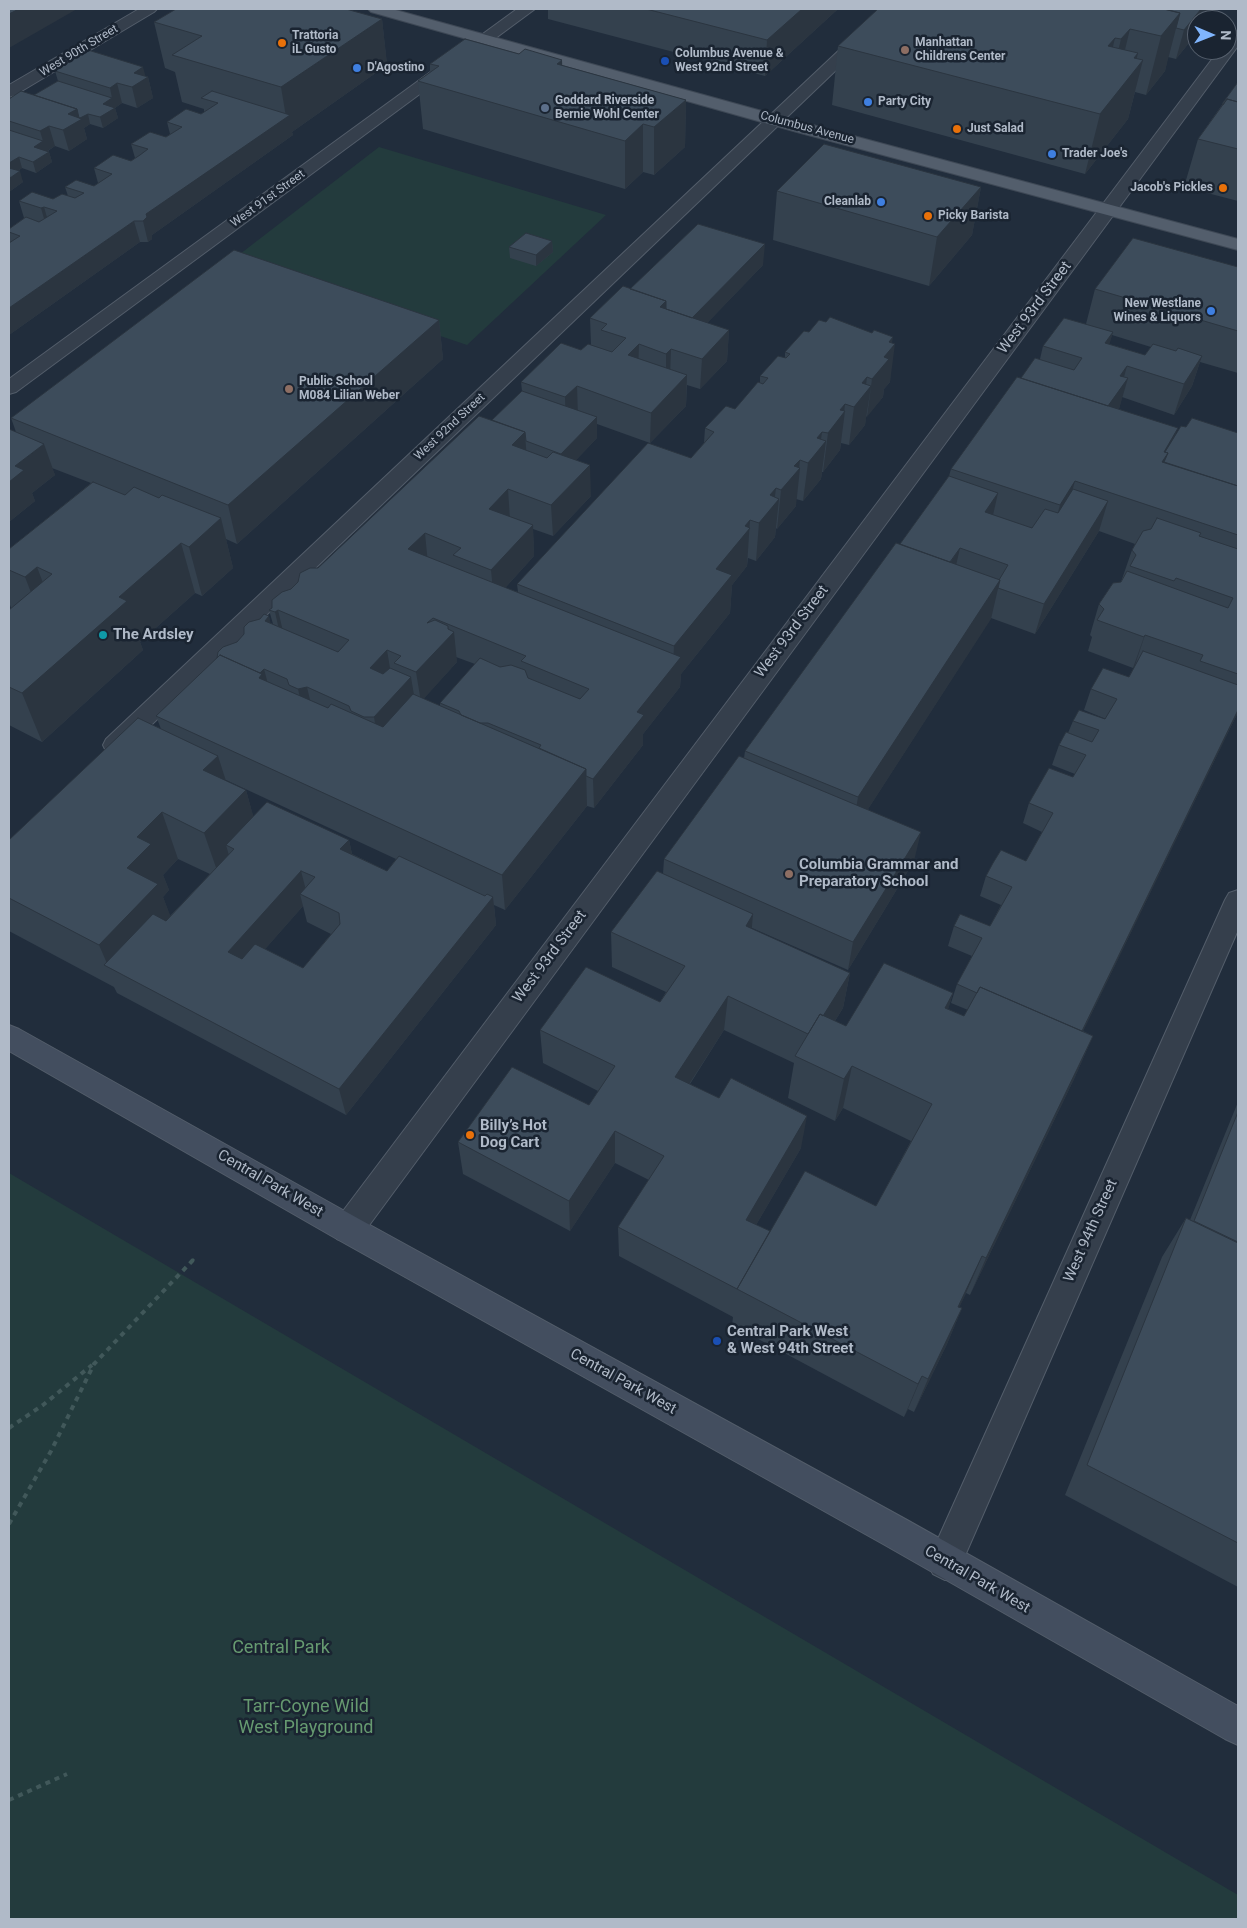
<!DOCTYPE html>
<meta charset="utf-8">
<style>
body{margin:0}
#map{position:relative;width:1247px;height:1928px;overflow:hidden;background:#212d3c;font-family:Roboto,sans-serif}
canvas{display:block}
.frame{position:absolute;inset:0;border:10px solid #b0bac8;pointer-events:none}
.north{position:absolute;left:1187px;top:10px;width:50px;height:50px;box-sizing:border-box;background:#1a2431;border:1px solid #56606d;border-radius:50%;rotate:91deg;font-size:14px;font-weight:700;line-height:20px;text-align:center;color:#b0bac8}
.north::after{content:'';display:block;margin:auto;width:18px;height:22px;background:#80b5fd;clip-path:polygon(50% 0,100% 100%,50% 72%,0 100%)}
</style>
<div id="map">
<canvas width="1247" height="1928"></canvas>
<div class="frame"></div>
<div class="north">N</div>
</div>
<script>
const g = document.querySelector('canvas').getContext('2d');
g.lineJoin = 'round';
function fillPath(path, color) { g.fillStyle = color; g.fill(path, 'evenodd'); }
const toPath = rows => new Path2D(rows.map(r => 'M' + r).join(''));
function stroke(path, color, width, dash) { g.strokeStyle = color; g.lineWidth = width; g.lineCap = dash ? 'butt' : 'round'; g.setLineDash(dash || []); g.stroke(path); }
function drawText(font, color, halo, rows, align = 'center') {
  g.font = font + ' Roboto,sans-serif'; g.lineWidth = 5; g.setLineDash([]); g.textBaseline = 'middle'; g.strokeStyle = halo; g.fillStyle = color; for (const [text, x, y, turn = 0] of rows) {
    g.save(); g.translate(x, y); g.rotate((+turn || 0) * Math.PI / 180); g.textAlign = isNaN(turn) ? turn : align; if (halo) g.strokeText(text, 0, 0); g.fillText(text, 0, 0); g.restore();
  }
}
const green = toPath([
 [379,147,606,215,467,345,227,264],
 [9,1173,1238,1895,1238,1919,9,1919]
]);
const pathFar1 = toPath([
 [192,1261,194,1259]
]);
const path = toPath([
 [9,1428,43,1405,92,1365],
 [9,1524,51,1451,94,1364,193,1260],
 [9,1800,67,1774]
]);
const street = toPath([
 [139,9,157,9,154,12,15,95,9,97,9,85,139,9],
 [517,9,535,9,16,392,9,394,9,379,517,9],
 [883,9,900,9,124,751,115,754,106,751,103,745,106,739,883,9],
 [1238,31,1238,46,359,1239,348,1243,337,1239,333,1229,337,1219,1219,50,1227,50,1227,40,1232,33,1238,31],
 [1238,890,1238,930,957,1574,945,1580,933,1574,927,1562,933,1550,1225,900,1229,893,1238,890]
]);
const secondary = toPath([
 [9,1025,19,1029,359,1219,907,1520,1238,1706,1238,1745,1225,1739,883,1544,337,1239,9,1051,9,1025]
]);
const primary = toPath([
 [368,9,392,9,809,124,1238,239,1238,250,797,132,371,12,368,9]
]);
const wall = toPath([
 [548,9,838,9,765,76,548,19],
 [1216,9,1207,20,1197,20,1197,33,1176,59,1168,57,1165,71,1146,95,1135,92,1128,119,1085,174,832,105,838,46],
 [382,19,387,65,292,132,293,135,152,235,152,239,148,242,140,242,9,335,9,243,10,242,9,240,9,229,24,218,19,201,53,199,68,196,65,187,94,186,98,183,94,168,131,161,135,158,131,144,166,137,170,134,167,122,201,114,204,112,204,109,182,102,175,72,165,68,154,22],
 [430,64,562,65,686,100,685,147,654,175,643,172,625,189,423,129,418,81,430,72],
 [55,71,146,76,148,77,153,98,137,108,122,103,115,108,118,118,103,128,90,124,84,128,87,139,69,151,55,146,48,151,49,152,52,162,36,173,22,168,18,171,23,182,9,192,9,99,34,95,58,81],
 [1238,82,1238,201,1184,187,1198,139],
 [981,187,972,235,929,286,773,240,777,191],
 [552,241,553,252,536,266,510,258,509,247],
 [763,265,707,323,729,330,727,361,700,389,687,385,686,406,650,443,597,424,597,438,576,460,591,496,553,536,533,529,534,556,505,588,518,592,517,584,691,458,704,443,705,428,735,409,760,383,760,376,785,358,785,352,809,332,892,343,890,382,884,389,883,397,866,417,865,425,849,445,841,443,840,450,823,472,822,472,821,479,803,501,796,499,796,506,777,529,776,528,775,537,756,561,748,558,747,566,732,585,730,613,681,674,680,687,643,734,643,745,594,808,587,806,505,910,494,905,496,925,346,1115,117,993,114,987,9,931,9,840,161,729,156,716,237,642,269,616,270,623,273,624,269,610,291,589,318,568,492,420,522,391,521,382,591,345,590,318,630,289],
 [456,657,475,664,440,703,440,706,423,699,457,662],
 [226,780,396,859,387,871,352,854,349,840,253,816,246,790,226,781],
 [178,859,210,874,170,916,163,897,169,890,163,875],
 [303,906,307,922,331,934,303,968,265,949],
 [1238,267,1238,373,1200,362,1192,386,1174,415,1122,397,1119,409,1175,436,1186,427,1238,433,1238,712,1083,1031,1093,1036,1074,1079,970,1295,966,1293,959,1307,962,1308,947,1344,914,1412,908,1409,904,1417,732,1325,733,1317,619,1256,618,1227,649,1180,615,1163,570,1231,463,1174,458,1142,589,1105,598,1091,543,1063,540,1030,660,1002,666,992,612,967,611,932,663,874,664,859,744,758,745,751,900,544,949,476,951,469,1021,378,1040,359,1043,346,1086,324,1095,289],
 [1112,335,1151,347,1145,355,1109,344],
 [1099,531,1135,544,1132,550,1122,579,1121,582,1099,604,1090,635,1092,637,1088,651,1133,668,1135,665,1129,677,1091,689,1084,710,1106,719,1105,719,1073,721,1068,733,1059,745,1052,765,1075,774,1073,777,1029,803,1023,823,1042,832,1026,861,986,876,980,896,1001,905,990,926,954,926,948,946,972,956,957,984,951,1003,968,1010,964,1016,948,1009,953,993,846,1026,835,1021,843,1008,850,973,752,929,752,928,848,970,914,861,868,809,991,618,1035,634],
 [724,1030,794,1063,788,1098,835,1121,843,1108,911,1141,876,1206,770,1231,756,1225,801,1148,719,1098,690,1084],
 [439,320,443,359,237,544,226,539,233,568,202,596,195,593,140,642,143,650,42,742,9,725,9,610,11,608,9,602,9,549,91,483,52,468,55,475,32,493,35,501,9,522,16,432,11,418],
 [1238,1102,1238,1587,1065,1495,1162,1257,1186,1218,1190,1220]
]);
const shadedWall = toPath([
 [19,9,77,9,9,48,9,14],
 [802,9,838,9,765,76,767,40],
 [1201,9,1216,9,1207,20,1197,20,1197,33,1176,59,1184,30],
 [1180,13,1165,71,1146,95,1161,36],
 [382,19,387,65,292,132,293,135,152,235,152,239,148,242,143,221,146,214,286,117,281,87],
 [1130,29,1116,87,1107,98,1121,39],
 [1115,38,1101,97,1108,46],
 [1138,53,1133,73,1143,60,1128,119,1085,174,1100,114,1134,58],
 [562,60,564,107,557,64],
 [143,67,146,78,148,77,153,98,137,108,132,87,134,73],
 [117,83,122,103,115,108,118,118,103,128,100,117,103,104,112,98,110,88],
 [686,100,685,147,654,175,654,127],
 [77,109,88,114,90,124,84,128,87,139,69,151,63,130,68,114],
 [643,124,643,172,625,189,625,141],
 [49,126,55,146,38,157,34,147,43,141,40,131],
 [49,152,52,162,36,173,33,162],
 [19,157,22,168,10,176,20,171,23,182,9,192,9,163],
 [981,187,972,235,929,286,937,237],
 [44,207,50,228,47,229,41,208],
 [134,221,140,242,9,335,9,308],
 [552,241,553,252,536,266,536,255],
 [765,244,763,265,691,340,692,318],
 [666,301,665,331,660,307],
 [439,320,443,359,237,544,228,505],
 [729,330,727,361,700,389,702,359],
 [1113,332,1104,363,1105,343],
 [893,337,891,349,895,344,890,382,884,389,883,397,867,417,872,379,884,357,889,342],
 [639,344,638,375,628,355],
 [671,349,670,379,666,384,666,354],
 [1202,356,1192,386,1174,415,1184,384],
 [1127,366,1121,388,1128,378,1119,409,1107,407,1120,376],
 [687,375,686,406,650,443,651,413],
 [867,377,865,393,871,386,865,425,849,445,854,407,862,383],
 [577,386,578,417,566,428,565,397],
 [845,404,844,413,845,411,840,450,823,472,828,433,840,410],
 [597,417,597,438,562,475,561,454],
 [1178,428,1165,466,1159,470,1164,452],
 [525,432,527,463,512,445],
 [822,432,820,447,826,441,821,479,803,501,808,463,817,438],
 [44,444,55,475,32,493,35,501,9,522,9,482,15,466],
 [800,460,799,469,800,468,796,506,777,529,781,490,794,466],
 [590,465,591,496,553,536,551,505],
 [1075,481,1064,520,1049,544,1060,505],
 [776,488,774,504,779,499,775,537,756,561,759,523,770,495],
 [508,489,510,520,489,509],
 [998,493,991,524,985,512],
 [1108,501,1099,531,1035,634,1044,604],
 [221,518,233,568,202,596,189,547],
 [750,520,747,566,732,585,730,613,681,674,680,687,643,734,643,745,594,808,593,779,637,712,673,667,674,646,716,569,745,526],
 [533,525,534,556,494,600,491,570],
 [425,533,428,564,408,549],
 [181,543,195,593,140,642,143,650,42,742,22,693,119,597],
 [960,548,953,579,946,569],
 [37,567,56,617,44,626,25,577],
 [1000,580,991,619,852,834,858,797],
 [278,610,285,640,282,643,275,612],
 [269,616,276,647,265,621],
 [454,632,457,662,421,702,416,672],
 [1145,635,1135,665,1133,668,1144,637],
 [387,650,392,680,370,668],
 [264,669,272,699,255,677],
 [411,677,416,707,379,747,374,717],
 [307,687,314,717,305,719,298,689],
 [1238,710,1238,712,1071,1056,1079,1038],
 [218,756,233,803,203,770],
 [586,769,587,806,505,910,502,875],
 [246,790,259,837,234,849,226,845,232,866,220,879,204,833],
 [162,812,178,859,163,875,169,890,163,897,176,930,109,968,99,945,127,868,137,837],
 [921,832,914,861,848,970,853,942],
 [349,840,355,869,340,849],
 [301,871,308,898,300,894,303,906,238,980,228,952],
 [493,897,496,925,346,1115,339,1089],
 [753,914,750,949,746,926],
 [850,973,843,1008,809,1062,811,1035],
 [953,993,940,1037,945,1008],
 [728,996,724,1030,673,1109,675,1077],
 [1093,1036,1074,1079,970,1295,986,1258],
 [852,1066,843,1108,835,1121,844,1079],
 [807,1116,801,1148,742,1249,746,1220],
 [615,1131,615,1163,570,1231,569,1201],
 [982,1256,966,1293,943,1343,958,1307],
 [962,1308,947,1344,914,1412,928,1379],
 [922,1376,908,1409,904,1417,918,1384]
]);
const building = toPath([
 [9,9,19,9,9,14,9,9],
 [176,9,346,9,382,19,281,87,172,55,202,36,154,22,176,9],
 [646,9,802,9,767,40,646,9],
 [878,9,1164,9,1180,13,1161,36,1130,29,1121,39,1115,38,1108,46,1138,53,1134,58,1143,60,1100,114,838,46,878,9],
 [1164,9,1201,9,1184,30,1176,28,1180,13,1164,9],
 [465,39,519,54,525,49,562,60,557,64,686,100,654,127,643,124,625,141,418,81,439,66,430,64,465,39],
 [88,50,143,67,134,73,148,77,132,87,117,83,110,88,55,71,88,50],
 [58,81,112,98,103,104,115,108,100,117,88,114,80,118,79,118,77,109,34,95,58,81],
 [1238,82,1238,102,1227,99,1223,105,1222,104,1238,82],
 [21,91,77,109,68,114,82,119,63,130,49,126,40,131,9,121,9,99,21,91],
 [212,91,290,115,146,214,147,217,143,221,134,221,9,308,9,243,20,236,9,232,9,229,26,217,39,222,57,211,44,207,41,208,19,201,32,192,53,199,62,194,75,198,84,193,65,187,76,180,94,186,112,174,94,168,113,155,131,161,140,155,148,149,131,144,150,132,166,137,182,127,167,122,186,109,201,114,218,103,201,98,212,91],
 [1227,99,1238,102,1238,149,1198,139,1227,99],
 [9,130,43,141,34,147,49,152,33,162,19,157,9,163,9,130],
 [824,144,981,187,937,237,777,191,824,144],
 [9,168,20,171,10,178,9,172,9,168],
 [698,224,765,244,692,318,666,309,666,301,630,289,698,224],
 [526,233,552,241,536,255,509,247,526,233],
 [1133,238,1238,267,1238,331,1095,289,1133,238],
 [234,250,439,320,228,505,11,418,234,250],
 [623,286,666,301,660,307,729,330,702,359,671,349,666,354,639,344,628,355,687,375,651,413,577,386,565,397,521,382,561,343,581,350,588,344,612,352,626,338,601,330,607,324,590,318,623,286],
 [830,317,872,333,874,330,893,337,889,342,895,344,884,357,889,359,872,379,867,377,862,383,871,386,854,407,845,404,840,410,845,411,828,433,822,432,817,438,826,441,808,463,800,460,794,466,800,468,781,490,776,488,770,495,779,499,759,523,750,520,745,526,750,528,716,569,732,575,674,646,517,584,648,443,691,458,714,432,705,428,726,406,735,409,758,382,763,384,768,378,760,376,778,356,786,358,790,354,785,352,804,331,809,332,819,320,826,322,830,317],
 [1064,318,1113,332,1105,343,1145,355,1153,344,1176,351,1178,348,1202,356,1184,384,1127,366,1120,376,1128,378,1108,406,1021,378,1035,358,1074,370,1082,358,1043,346,1064,318],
 [1017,377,1178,428,1164,452,1168,453,1162,462,1238,486,1238,535,1075,481,1060,505,951,469,1017,377],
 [522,391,597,417,561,454,526,441,525,432,492,420,522,391],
 [479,416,525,432,512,445,547,458,553,452,590,465,551,505,508,489,489,509,533,525,491,570,453,555,461,548,425,533,408,549,681,657,637,712,644,715,593,779,586,776,586,769,539,748,541,745,488,723,480,723,461,715,459,711,440,703,480,658,500,667,511,665,525,670,528,678,580,699,589,689,521,661,526,656,433,618,427,623,435,620,448,626,448,629,454,632,416,672,394,663,401,656,387,650,370,668,383,674,390,668,411,677,374,717,364,717,351,711,349,706,307,687,298,689,289,685,287,679,264,669,260,673,220,655,217,658,218,652,223,647,237,642,244,634,244,627,249,622,260,619,264,614,269,616,265,621,338,652,349,640,278,610,275,612,269,610,272,608,272,600,282,592,291,589,298,582,300,573,310,568,318,568,479,416],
 [1192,418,1238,433,1238,486,1164,462,1168,453,1165,452,1181,426,1186,427,1192,418],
 [9,429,44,444,15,466,24,470,9,482,9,429],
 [949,476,998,493,985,512,1032,528,1045,509,1058,513,1073,489,1108,501,1044,604,998,588,1000,580,999,580,1008,565,960,548,950,562,900,544,949,476],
 [93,482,125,495,134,487,159,498,162,495,221,518,189,547,181,543,119,597,127,601,22,693,9,687,9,610,52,574,37,567,25,577,9,570,9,549,93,482],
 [1157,518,1201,533,1199,536,1238,549,1238,674,1200,661,1203,655,1145,635,1144,637,1097,620,1104,609,1099,604,1113,583,1121,582,1127,571,1228,608,1233,598,1176,578,1174,581,1130,566,1136,555,1132,550,1143,531,1151,529,1157,518],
 [896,543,1000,580,858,797,745,751,896,543],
 [1143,651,1238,685,1238,710,1082,1031,980,987,977,993,957,984,982,938,954,926,960,914,990,926,1012,887,986,876,993,863,1001,850,1026,861,1053,813,1029,803,1049,768,1073,777,1086,755,1059,745,1066,732,1092,742,1099,730,1073,721,1079,710,1105,719,1117,699,1091,689,1103,668,1129,677,1143,651],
 [220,655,262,674,259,678,328,708,331,704,383,727,413,694,586,769,502,875,156,716,220,655],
 [138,718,218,756,203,770,246,790,204,833,162,812,137,837,151,844,127,868,158,884,99,945,9,898,9,840,138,718],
 [739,756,921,832,853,942,664,859,739,756],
 [267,802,349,840,340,849,387,871,399,856,485,896,487,894,493,897,339,1089,104,965,153,914,166,921,234,849,226,845,267,802],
 [301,871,315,877,300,894,339,913,340,924,303,968,255,944,242,959,228,952,301,871],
 [657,871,753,914,746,926,850,973,823,1016,820,1014,808,1034,728,996,675,1077,719,1098,731,1078,807,1116,746,1220,770,1231,737,1289,618,1227,664,1156,615,1131,569,1201,458,1142,512,1067,589,1105,615,1066,540,1030,586,967,660,1002,685,966,611,932,657,871],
 [884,963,953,993,945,1008,964,1016,980,987,1093,1036,986,1258,982,1256,958,1307,962,1308,928,1379,922,1376,918,1384,737,1289,805,1171,876,1206,932,1104,852,1066,844,1079,795,1056,820,1014,846,1026,884,963],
 [1238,1112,1238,1242,1194,1221,1238,1112],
 [1186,1218,1238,1243,1238,1543,1087,1465,1186,1218]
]);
const markers = [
 [282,43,5,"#e8710a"],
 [905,50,5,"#8d6e63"],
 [665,61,5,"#1a4fb4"],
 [357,68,5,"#3f7fe0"],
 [868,102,5,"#3f7fe0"],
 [545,108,5,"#5c6f8a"],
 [957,129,5,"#e8710a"],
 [1052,154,5,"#3f7fe0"],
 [1223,188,5,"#e8710a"],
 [881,202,5,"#3f7fe0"],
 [928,216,5,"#e8710a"],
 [1211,311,5,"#3f7fe0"],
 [289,389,5,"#8d6e63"],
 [103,635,5,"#0f9aa8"],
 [789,874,5,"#8d6e63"],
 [470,1135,5,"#e8710a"],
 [717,1341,5,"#1a4fb4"]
];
const farPoinames = [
 ["Trattoria",292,36],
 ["iL Gusto",292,50],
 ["Manhattan",915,43],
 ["Childrens Center",915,57],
 ["Columbus Avenue &",675,54],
 ["West 92nd Street",675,68],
 ["D'Agostino",367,68],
 ["Goddard Riverside",555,101],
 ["Bernie Wohl Center",555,115],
 ["Party City",878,102],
 ["Just Salad",967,129],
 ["Trader Joe's",1062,154],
 ["Jacob's Pickles",1213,188,"right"],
 ["Cleanlab",871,202,"right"],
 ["Picky Barista",938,216],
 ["New Westlane",1201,304,"right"],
 ["Wines & Liquors",1201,318,"right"],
 ["Public School",299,382],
 ["M084 Lilian Weber",299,396]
];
const farStreetnames = [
 ["West 90th Street",79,51,-31],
 ["Columbus Avenue",807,128,15],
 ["West 91st Street",268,199,-36],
 ["West 92nd Street",450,427,-43]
];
const streetNames = [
 ["West 93rd Street",1035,308,-53],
 ["West 93rd Street",792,632,-53],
 ["West 93rd Street",550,957,-53],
 ["Central Park West",270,1184,30],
 ["West 94th Street",1091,1231,-66],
 ["Central Park West",623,1382,29],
 ["Central Park West",977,1580,30]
];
const poiNames = [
 ["The Ardsley",113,635],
 ["Columbia Grammar and",799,865],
 ["Preparatory School",799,882],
 ["Billy’s Hot",480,1126],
 ["Dog Cart",480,1143],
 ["Central Park West",727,1332],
 ["& West 94th Street",727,1349]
];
const nearParknames = [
 ["Central Park",281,1648],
 ["Tarr-Coyne Wild",306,1707],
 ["West Playground",306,1728]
];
fillPath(green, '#233b3d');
stroke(street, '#535d6a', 2);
stroke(secondary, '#535d6a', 2);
stroke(primary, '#3e4855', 2);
stroke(pathFar1, '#41585a', 3, [4, 4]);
stroke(path, '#41585a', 4, [5, 5]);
fillPath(street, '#353f4c');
fillPath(secondary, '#434e5f');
fillPath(primary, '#535e6c');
fillPath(wall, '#34414e');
fillPath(shadedWall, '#2b3540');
fillPath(building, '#3d4c5b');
stroke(building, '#2b3540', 1);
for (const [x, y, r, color] of markers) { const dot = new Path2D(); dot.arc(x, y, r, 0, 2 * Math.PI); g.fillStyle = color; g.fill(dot); stroke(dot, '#1a2431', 2); }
drawText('bold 12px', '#b0bac8', '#1a2431', farPoinames, 'left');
drawText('12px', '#b0bac8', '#1a2431', farStreetnames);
drawText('15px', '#b0bac8', '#1a2431', streetNames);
drawText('bold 15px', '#b0bac8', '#1a2431', poiNames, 'left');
drawText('18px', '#669a70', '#1a2431', nearParknames);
</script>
